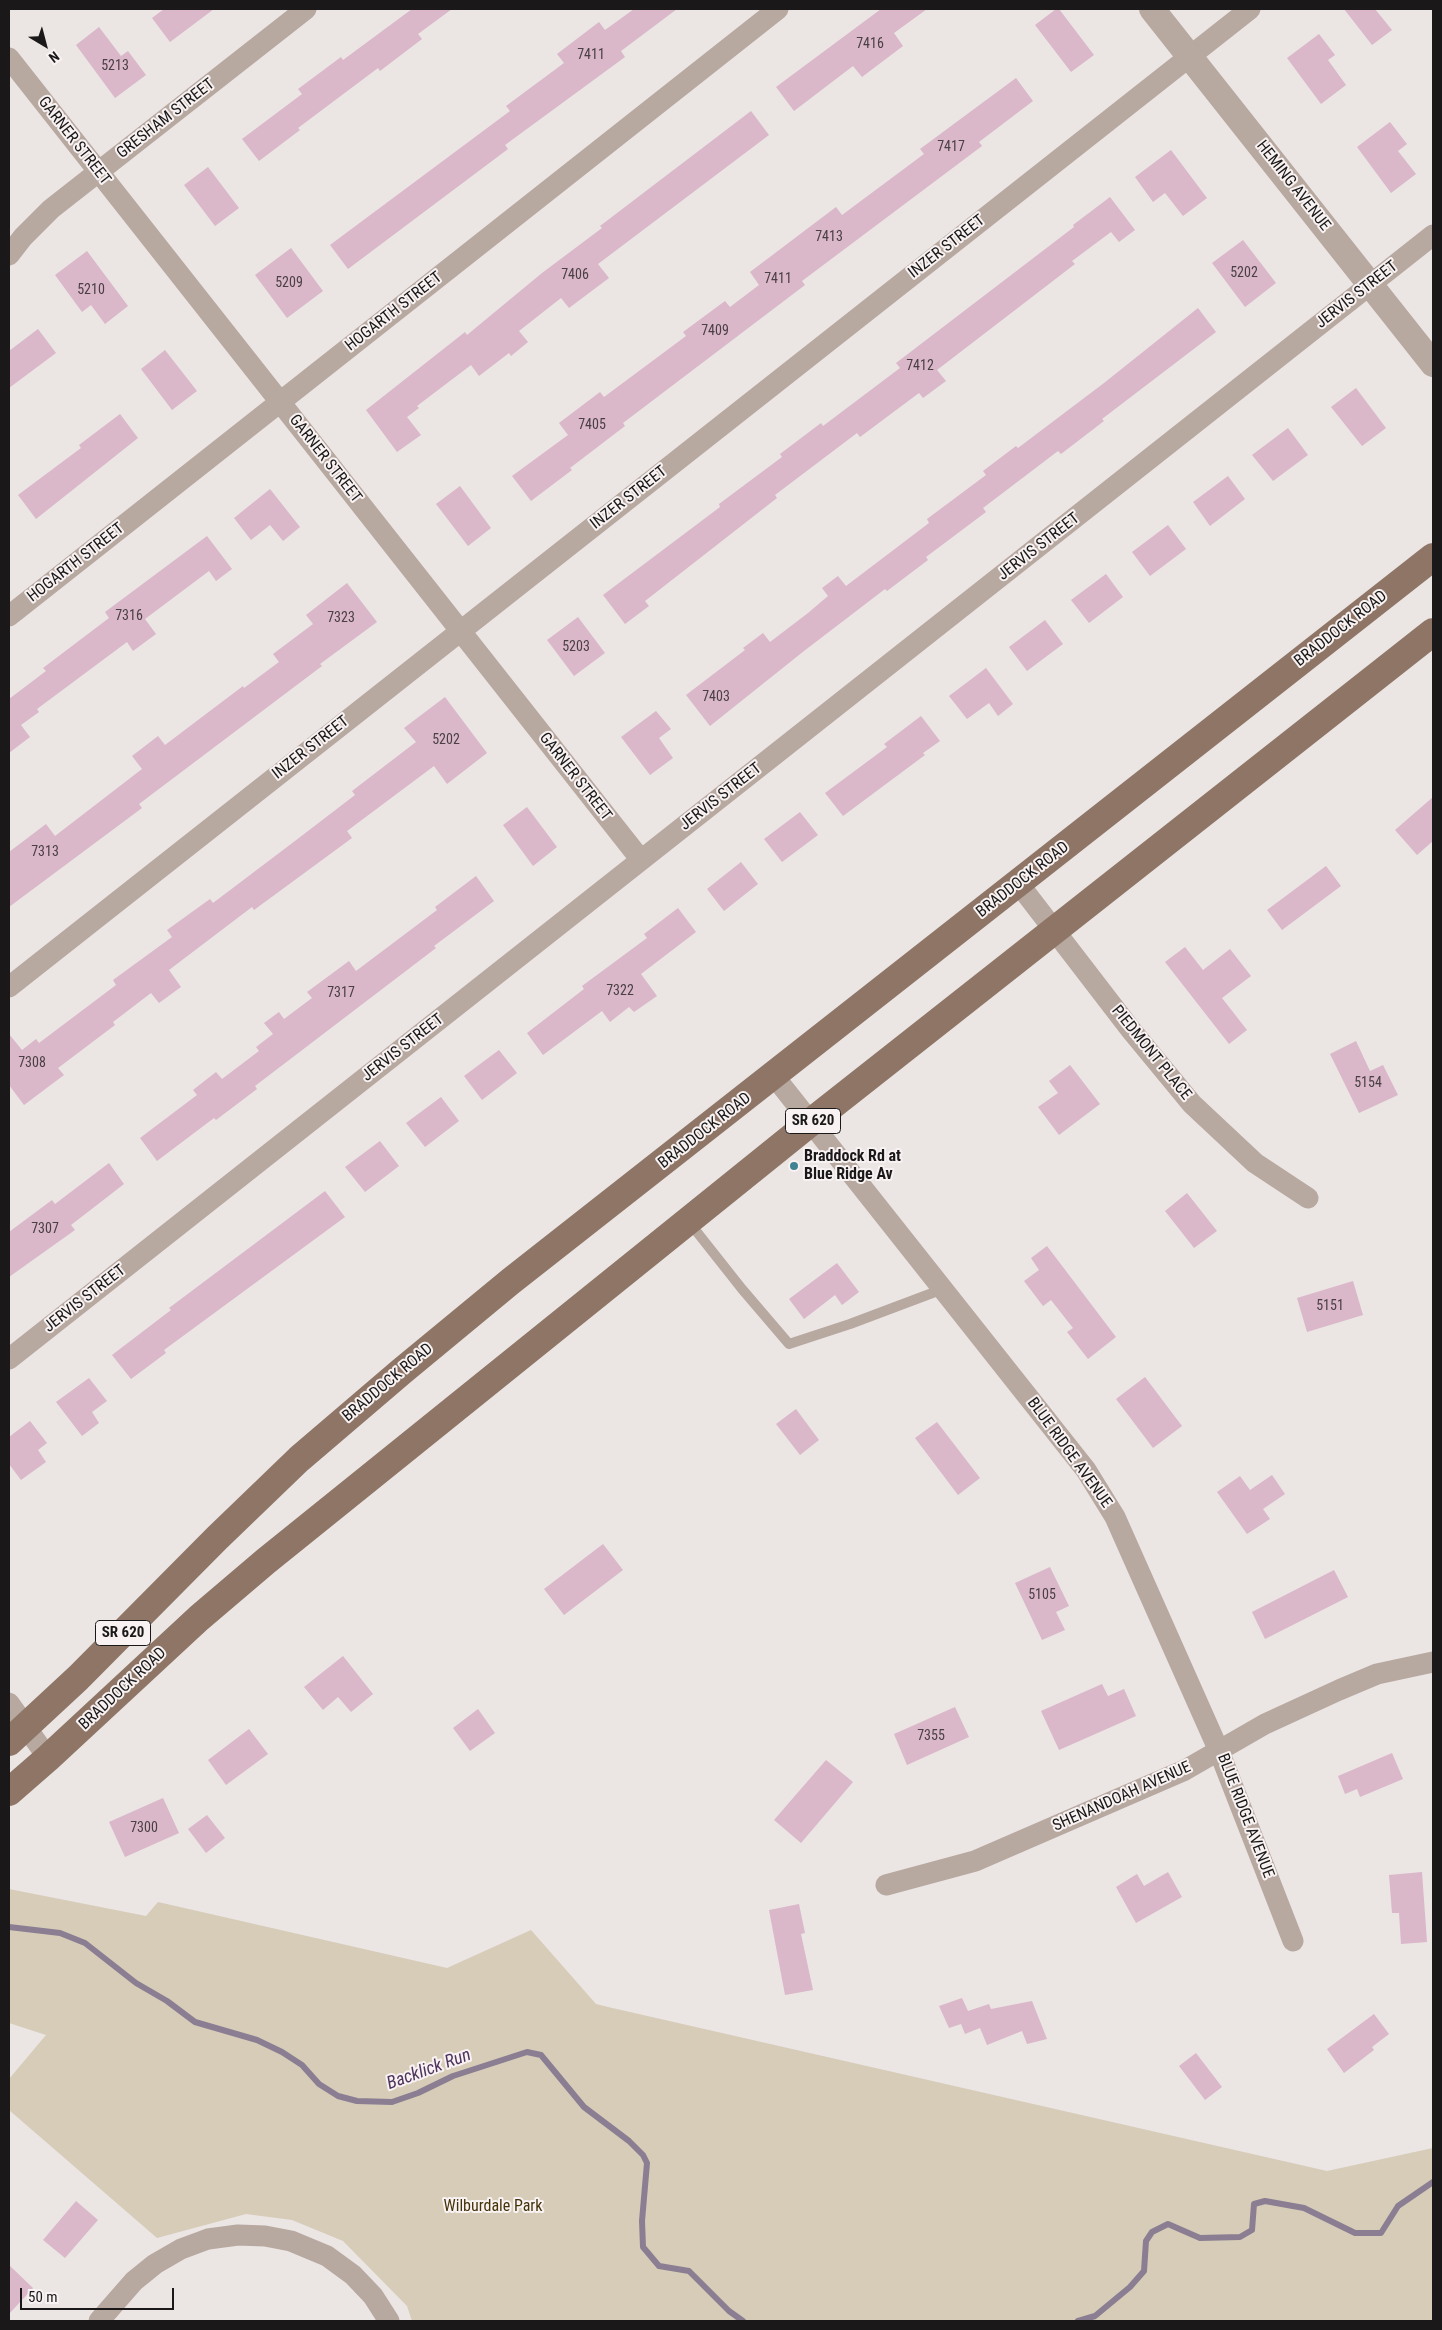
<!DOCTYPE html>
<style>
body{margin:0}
#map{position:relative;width:1442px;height:2330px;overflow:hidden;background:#ebe5e4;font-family:"Roboto Condensed",sans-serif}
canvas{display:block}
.frame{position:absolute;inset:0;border:10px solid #1a1818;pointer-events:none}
.north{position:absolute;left:20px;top:20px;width:50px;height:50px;-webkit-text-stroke:4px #f8f2f2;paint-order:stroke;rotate:143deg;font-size:14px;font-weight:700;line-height:20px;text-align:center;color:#1a1818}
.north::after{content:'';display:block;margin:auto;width:18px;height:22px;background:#1a1818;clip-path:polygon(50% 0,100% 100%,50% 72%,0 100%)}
.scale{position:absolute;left:20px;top:2288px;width:154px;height:22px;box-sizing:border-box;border:2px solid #1a1818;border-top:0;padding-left:6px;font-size:15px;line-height:18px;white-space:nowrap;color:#1a1818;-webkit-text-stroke:4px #f8f2f2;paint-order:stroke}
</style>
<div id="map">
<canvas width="1442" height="2330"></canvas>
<div class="frame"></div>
<div class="north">N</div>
<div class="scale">50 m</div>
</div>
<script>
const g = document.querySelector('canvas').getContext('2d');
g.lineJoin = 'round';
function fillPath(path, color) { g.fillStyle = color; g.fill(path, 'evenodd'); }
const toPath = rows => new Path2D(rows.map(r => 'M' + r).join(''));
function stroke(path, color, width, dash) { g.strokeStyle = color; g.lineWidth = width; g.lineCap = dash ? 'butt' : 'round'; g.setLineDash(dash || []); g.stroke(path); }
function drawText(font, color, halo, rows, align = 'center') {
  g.font = font + ' "Roboto Condensed",sans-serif'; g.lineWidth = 4; g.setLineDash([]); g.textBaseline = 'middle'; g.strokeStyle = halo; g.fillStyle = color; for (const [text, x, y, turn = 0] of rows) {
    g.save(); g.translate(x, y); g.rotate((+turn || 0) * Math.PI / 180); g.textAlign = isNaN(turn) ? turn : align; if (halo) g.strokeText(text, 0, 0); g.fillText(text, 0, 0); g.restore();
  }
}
const green = toPath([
 [9,1889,146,1916,158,1902,447,1968,531,1930,596,2004,608,2007,1327,2171,1433,2148,1433,2321,412,2321,407,2306,343,2241,292,2220,246,2214,157,2238,9,2110,9,2079,46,2035,9,2023]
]);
const stream = toPath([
 [9,1927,60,1933,85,1943,136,1983,167,2001,195,2022,257,2040,282,2052,302,2065,319,2084,338,2096,357,2101,392,2102,418,2093,453,2076,527,2052,541,2055,584,2107,629,2141,643,2155,647,2163,642,2221,643,2247,659,2266,689,2271,729,2311,743,2321],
 [1078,2321,1095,2316,1130,2287,1144,2271,1146,2241,1152,2232,1168,2224,1200,2238,1240,2237,1252,2230,1254,2204,1265,2201,1304,2208,1355,2233,1381,2233,1398,2206,1433,2182]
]);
const building = toPath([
 [164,9,214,9,170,42,152,18],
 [412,9,452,9,418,34,422,39,380,71,378,68,298,128,300,130,259,161,242,139,302,94,298,89,341,57,343,60],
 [634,9,677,9,621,51,625,57,505,145,508,149,348,269,330,245,510,111,506,106,564,63,557,54,599,22,605,30],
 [881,9,927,9,894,33,903,46,862,77,853,66,794,111,776,87],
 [1056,9,1059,9,1094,55,1071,72,1035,25],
 [1344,9,1375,9,1392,30,1372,45],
 [99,27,121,56,128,51,146,75,115,98,76,45],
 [1319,34,1335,55,1328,60,1346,85,1321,104,1287,58],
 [1016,78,1033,101,979,142,982,146,802,281,805,285,623,423,625,426,570,468,572,470,531,501,512,476,568,435,559,423,600,392,604,397,686,336,683,332,725,301,730,307,759,285,750,272,836,207,842,215,924,154,920,149],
 [751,111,769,135,598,264,609,278,569,308,561,298,519,331,528,342,511,356,509,353,479,376,471,365,417,406,419,408,407,417,421,435,397,452,366,410,465,332,467,335,542,273,602,228,600,226],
 [1390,122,1407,144,1398,151,1416,174,1391,193,1357,147],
 [1171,150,1207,198,1183,216,1165,193,1153,202,1135,177],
 [208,167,239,208,215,226,184,185],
 [1110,197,1135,230,1119,242,1111,232,1072,261,1075,264,937,370,946,381,923,398,919,393,860,437,857,433,775,495,777,498,645,601,649,606,625,624,603,595,720,507,719,504,782,457,780,454,821,423,823,426,900,368,896,363,1074,227,1073,225],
 [1243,240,1276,283,1245,307,1212,263],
 [291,248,323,291,287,318,255,275],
 [87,251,128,306,105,324,91,305,82,312,55,275],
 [1198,308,1216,332,1102,419,1104,421,1061,454,1058,451,983,508,986,512,926,557,928,560,887,591,885,589,804,651,710,726,686,695,745,650,743,648,763,633,770,642,808,613,828,596,822,588,838,576,846,586,929,523,927,519,986,475,983,471,1016,446,1018,448,1104,383],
 [38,329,56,353,9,388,9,351],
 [165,350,197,391,172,410,141,369],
 [1356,388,1386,428,1362,446,1331,407],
 [120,414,138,438,36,519,18,495,81,448,79,445],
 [1288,428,1308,455,1273,481,1252,455],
 [1228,476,1245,499,1210,526,1193,502],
 [460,486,491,528,468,546,436,504],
 [270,489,300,527,283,541,270,525,251,540,234,518],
 [1168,525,1186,549,1150,576,1132,552],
 [207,536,232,569,216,581,209,571,145,619,156,634,133,651,127,642,37,709,39,712,21,725,30,737,9,753,9,699,46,671,43,668,109,618,105,612],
 [1106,574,1123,597,1089,623,1071,600],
 [347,583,377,622,320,664,322,666,139,804,142,808,9,907,9,852,46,824,55,836,142,769,132,756,158,736,165,745,243,686,244,688,279,662,273,654,313,624,306,615],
 [578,617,605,653,574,676,547,640],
 [1045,620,1063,644,1027,671,1009,647],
 [986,668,1013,704,998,716,989,703,967,719,949,696],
 [445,697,487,753,447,784,434,766,347,831,352,838,254,910,252,907,169,970,181,987,159,1003,151,993,113,1022,115,1025,58,1068,64,1075,24,1105,9,1085,9,1034,22,1050,36,1039,39,1043,116,985,113,980,172,937,167,930,210,899,213,903,291,844,355,795,352,791,416,742,404,728],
 [656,711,671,729,659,738,673,758,650,775,621,737],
 [921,716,940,741,923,753,925,755,843,816,825,793,887,747,884,744],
 [1433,797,1433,841,1417,855,1395,830],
 [527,807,557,847,533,866,503,825],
 [800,812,818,835,782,862,764,839],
 [741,862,758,884,724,911,707,889],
 [1326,866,1341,886,1282,930,1267,910],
 [476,876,494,901,434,946,436,948,255,1086,257,1089,216,1120,214,1118,157,1161,140,1138,197,1095,193,1090,216,1072,222,1079,259,1051,256,1047,273,1034,264,1023,279,1012,284,1019,312,998,307,992,349,961,356,971,437,910,435,907],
 [678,908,696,932,641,974,657,996,634,1012,629,1007,610,1022,602,1011,543,1055,527,1033,584,989,582,986,647,938,644,934],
 [1185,947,1203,970,1230,949,1251,976,1222,998,1247,1030,1229,1044,1165,962],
 [1356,1041,1370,1071,1383,1065,1398,1095,1359,1113,1330,1054],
 [499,1050,517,1073,482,1100,464,1076],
 [1070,1065,1100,1104,1059,1135,1038,1107,1058,1093,1049,1081],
 [441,1097,459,1121,425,1147,406,1123],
 [380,1141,399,1166,365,1192,345,1167],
 [109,1163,124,1184,71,1225,75,1230,9,1277,9,1232,52,1200,55,1204],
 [325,1191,345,1217,164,1350,166,1353,131,1379,112,1355,171,1310,169,1308],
 [1187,1193,1217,1231,1194,1248,1165,1211],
 [1047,1246,1116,1337,1088,1359,1067,1332,1073,1328,1051,1300,1043,1306,1024,1281,1039,1270,1031,1258],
 [837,1263,859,1292,842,1305,835,1295,804,1319,789,1299],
 [1353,1281,1363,1315,1307,1332,1297,1298],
 [1145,1377,1182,1426,1153,1448,1116,1399],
 [89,1378,107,1401,92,1412,99,1423,82,1436,56,1402],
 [796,1409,819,1440,800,1455,776,1424],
 [30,1421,47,1443,38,1450,46,1462,21,1480,9,1464,9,1437],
 [937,1422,980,1478,958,1495,915,1438],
 [1272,1475,1285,1494,1263,1509,1270,1519,1247,1534,1217,1492,1240,1476,1250,1490],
 [603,1544,623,1570,564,1615,544,1589],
 [1050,1567,1069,1606,1056,1612,1065,1630,1042,1640,1015,1583],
 [1334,1570,1348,1597,1265,1639,1252,1612],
 [343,1656,373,1694,351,1712,338,1697,323,1710,304,1687],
 [1102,1684,1108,1696,1124,1689,1136,1716,1059,1750,1041,1711],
 [955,1707,969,1737,907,1765,894,1734],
 [478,1709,495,1733,470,1751,453,1728],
 [249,1729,268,1754,226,1785,208,1760],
 [1392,1753,1403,1779,1360,1797,1357,1789,1345,1794,1338,1776],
 [826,1760,853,1782,801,1843,774,1820],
 [163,1798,179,1833,125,1857,109,1822],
 [207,1815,225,1838,206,1853,188,1829],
 [1168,1872,1182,1897,1136,1923,1116,1887,1137,1874,1144,1886],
 [1422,1872,1427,1942,1401,1944,1399,1913,1392,1913,1389,1875],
 [799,1904,805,1933,801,1934,813,1990,785,1995,769,1910],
 [962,1998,968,2011,989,2004,991,2009,1032,2001,1047,2039,1027,2044,1022,2031,987,2045,980,2028,965,2034,961,2024,949,2028,939,2006],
 [1374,2014,1389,2034,1372,2047,1374,2050,1344,2073,1327,2049],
 [1196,2053,1222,2087,1205,2100,1179,2066],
 [76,2201,98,2220,65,2258,43,2240],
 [9,2265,33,2288,9,2314]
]);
const service = toPath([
 [689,1222,742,1289,789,1344,850,1324,943,1289]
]);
const minor = toPath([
 [9,58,641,860],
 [9,255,23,237,51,209,306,9],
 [9,616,778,9],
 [1018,883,1131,1030,1192,1104,1255,1163,1308,1198],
 [9,987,1250,9],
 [774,1076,1086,1470,1115,1517,1219,1751,1293,1941],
 [9,1359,1433,235],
 [9,1703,48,1758],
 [886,1885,975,1861,1185,1770,1265,1724,1339,1690,1377,1674,1433,1662],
 [99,2321,134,2281,155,2264,181,2249,208,2239,238,2235,265,2236,291,2241,327,2256,353,2275,373,2296,389,2321]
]);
const tertiary = toPath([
 [1152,9,1433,364]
]);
const primary = toPath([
 [9,1742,78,1678,217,1538,299,1459,402,1371,511,1281,1433,557],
 [9,1792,48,1758,199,1618,266,1561,811,1122,1433,632]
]);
const markers = [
 [794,1166,5,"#408392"]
];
const numberNames = [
 ["7416",870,44],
 ["7411",591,55],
 ["5213",115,66],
 ["7417",951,147],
 ["7413",829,237],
 ["5202",1244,273],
 ["7406",575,275],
 ["7411",778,279],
 ["5209",289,283],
 ["5210",91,290],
 ["7409",715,331],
 ["7412",920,366],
 ["7405",592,425],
 ["7316",129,616],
 ["7323",341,618],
 ["5203",576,647],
 ["7403",716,697],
 ["5202",446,740],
 ["7313",45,852],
 ["7322",620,991],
 ["7317",341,993],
 ["7308",32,1063],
 ["5154",1368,1083],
 ["7307",45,1229],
 ["5151",1330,1306],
 ["5105",1042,1595],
 ["7355",931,1736],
 ["7300",144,1828]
];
const shields = [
 [813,1121,55],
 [123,1633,55]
];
const shieldNames = [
 ["SR 620",813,1121],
 ["SR 620",123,1633]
];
const streetNames = [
 ["GRESHAM STREET",166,119,-38],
 ["GARNER STREET",74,141,52],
 ["HEMING AVENUE",1293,186,52],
 ["INZER STREET",947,247,-38],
 ["JERVIS STREET",1357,295,-38],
 ["HOGARTH STREET",394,312,-38],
 ["GARNER STREET",325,459,52],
 ["INZER STREET",629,498,-38],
 ["JERVIS STREET",1039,547,-38],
 ["HOGARTH STREET",76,563,-38],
 ["BRADDOCK ROAD",1341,629,-38],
 ["INZER STREET",311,748,-38],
 ["GARNER STREET",575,777,52],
 ["JERVIS STREET",721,797,-38],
 ["BRADDOCK ROAD",1023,880,-38],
 ["JERVIS STREET",403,1048,-38],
 ["PIEDMONT PLACE",1151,1053,51],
 ["BRADDOCK ROAD",705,1131,-38],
 ["JERVIS STREET",85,1299,-38],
 ["BRADDOCK ROAD",388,1383,-40],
 ["BLUE RIDGE AVENUE",1069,1453,54],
 ["BRADDOCK ROAD",123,1689,-43],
 ["SHENANDOAH AVENUE",1122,1797,-24],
 ["BLUE RIDGE AVENUE",1245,1816,69]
];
const poiNames = [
 ["Braddock Rd at",804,1157],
 ["Blue Ridge Av",804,1175]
];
const parkNames = [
 ["Wilburdale Park",493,2207]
];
const waterNames = [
 ["Backlick Run",429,2070,-20]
];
fillPath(green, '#d6ccb8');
stroke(stream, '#8b7e92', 6);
fillPath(building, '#dab7c9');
stroke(service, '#b7a8a0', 10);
stroke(minor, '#b7a8a0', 21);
stroke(tertiary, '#b7a8a0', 26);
stroke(primary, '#8e7566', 28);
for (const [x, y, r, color] of markers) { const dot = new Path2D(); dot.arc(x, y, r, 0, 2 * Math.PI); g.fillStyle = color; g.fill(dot); stroke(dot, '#f8f2f2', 2); }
drawText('14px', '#4a4044', null, numberNames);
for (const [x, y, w] of shields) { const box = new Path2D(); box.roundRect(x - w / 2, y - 12.5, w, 25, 4); g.fillStyle = '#f8f2f2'; g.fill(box); stroke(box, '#1a1818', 1); }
drawText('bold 15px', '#1a1818', null, shieldNames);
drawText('16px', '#1a1818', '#f8f2f2', streetNames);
drawText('bold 16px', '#1a1818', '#f8f2f2', poiNames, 'left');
drawText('16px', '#443208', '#f8f2f2', parkNames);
drawText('italic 18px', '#4f345e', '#f8f2f2', waterNames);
</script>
